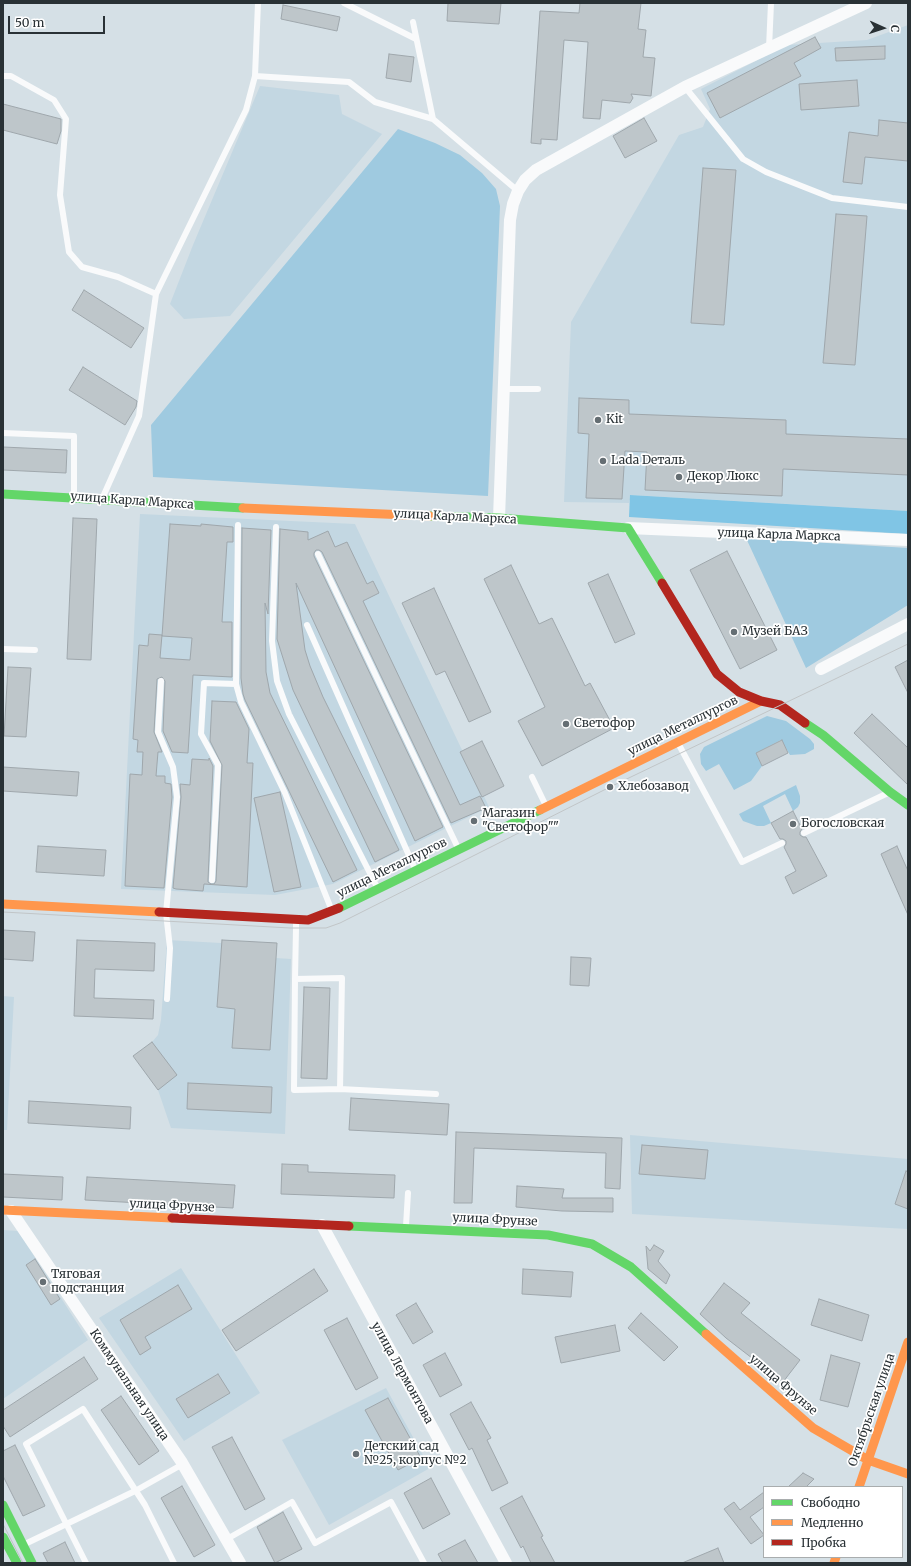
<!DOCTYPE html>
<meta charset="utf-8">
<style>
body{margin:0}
#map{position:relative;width:911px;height:1566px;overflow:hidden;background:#d5e0e6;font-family:Merriweather,serif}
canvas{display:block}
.frame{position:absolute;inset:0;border:4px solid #293135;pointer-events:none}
.legend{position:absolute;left:763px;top:1486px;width:140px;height:72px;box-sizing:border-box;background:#fff;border:1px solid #a9adae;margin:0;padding:5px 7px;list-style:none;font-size:12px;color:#293135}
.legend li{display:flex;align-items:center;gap:8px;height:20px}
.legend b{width:20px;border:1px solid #a9adae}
.north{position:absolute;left:863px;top:8px;width:40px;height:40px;-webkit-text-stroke:3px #fff;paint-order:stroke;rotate:93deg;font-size:11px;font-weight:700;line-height:16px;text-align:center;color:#293135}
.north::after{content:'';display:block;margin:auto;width:14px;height:18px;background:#293135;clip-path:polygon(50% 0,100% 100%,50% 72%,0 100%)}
.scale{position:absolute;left:8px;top:16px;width:97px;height:18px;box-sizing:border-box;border:2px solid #293135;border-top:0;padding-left:5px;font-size:12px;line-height:14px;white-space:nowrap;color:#293135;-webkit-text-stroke:3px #fff;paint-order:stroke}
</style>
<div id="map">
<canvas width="911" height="1566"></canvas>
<div class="frame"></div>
<ul class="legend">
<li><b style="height:5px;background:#63d668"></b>Свободно</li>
<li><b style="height:5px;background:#ff974d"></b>Медленно</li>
<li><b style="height:5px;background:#b3261e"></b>Пробка</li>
</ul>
<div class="north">С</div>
<div class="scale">50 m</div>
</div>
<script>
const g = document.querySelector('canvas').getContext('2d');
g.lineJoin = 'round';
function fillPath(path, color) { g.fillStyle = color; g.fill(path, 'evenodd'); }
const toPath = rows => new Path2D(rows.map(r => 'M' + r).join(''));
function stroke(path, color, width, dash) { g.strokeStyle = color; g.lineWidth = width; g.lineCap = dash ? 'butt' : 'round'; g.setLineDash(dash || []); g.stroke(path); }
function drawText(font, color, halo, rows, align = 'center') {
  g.font = font + ' Merriweather,serif'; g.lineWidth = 3.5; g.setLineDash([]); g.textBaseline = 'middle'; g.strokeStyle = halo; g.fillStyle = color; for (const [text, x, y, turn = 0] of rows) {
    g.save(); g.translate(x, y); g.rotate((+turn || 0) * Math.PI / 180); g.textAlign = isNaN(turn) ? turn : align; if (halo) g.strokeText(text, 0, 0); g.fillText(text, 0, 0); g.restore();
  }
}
const built = toPath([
 [908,25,908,511,631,495,629,503,564,502,571,322,679,135,703,127,710,109,701,89,787,45,867,40],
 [260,86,339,95,342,114,382,134,230,316,184,319,170,304,193,245],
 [140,514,355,524,489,807,333,884,275,895,121,889],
 [167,940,221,943,222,940,277,943,276,958,291,959,285,1134,171,1128,158,1090,133,1056,152,1042,158,1035,161,1020],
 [3,996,14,997,7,1130,3,1130],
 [630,1135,908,1159,908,1229,632,1214],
 [3,1230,18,1231,88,1340,3,1399],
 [181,1268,260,1393,184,1441,99,1318],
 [386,1388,430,1468,329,1525,282,1440]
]);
const green = toPath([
 [398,129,435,143,460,155,482,173,496,189,500,206,488,496,153,477,151,425],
 [746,538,908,548,908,605,806,668],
 [767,716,786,721,810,739,814,744,814,749,805,754,790,755,781,740,756,753,762,766,751,781,734,790,719,764,706,771,701,764,700,754,704,747],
 [796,785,800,796,800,803,798,807,793,811,785,794,763,806,771,823,764,826,757,826,743,821,739,814]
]);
const forest = toPath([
 [630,495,908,511,908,534,629,517]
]);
const building = toPath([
 [448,3,501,3,499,24,447,21,448,3],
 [580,3,641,3,638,29,646,30,643,57,655,58,651,96,631,94,633,98,630,103,602,100,600,119,583,118,588,42,564,40,557,140,541,139,541,144,531,143,540,11,579,13,580,3],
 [283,5,340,17,337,31,281,19,283,5],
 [815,37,821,48,794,63,801,76,720,118,707,93,815,37],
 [885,46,885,59,836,61,835,48,885,46],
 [389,54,414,57,411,82,386,78,389,54],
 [857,80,859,106,801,110,799,84,857,80],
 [3,104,61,119,61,131,57,144,3,130,3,104],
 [644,118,657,141,625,158,613,136,644,118],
 [879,120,908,123,908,161,865,157,862,184,843,182,849,132,878,136,879,120],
 [703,168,736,170,724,325,691,323,703,168],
 [836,214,867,216,855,365,823,363,836,214],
 [84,290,144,328,131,348,72,310,84,290],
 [83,367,137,401,136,407,125,425,69,390,83,367],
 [579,398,629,400,629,414,786,420,786,434,908,439,908,475,783,469,782,496,645,490,647,452,625,451,622,499,586,498,589,434,578,433,579,398],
 [3,447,67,450,66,473,3,470,3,447],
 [73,518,97,519,91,660,67,659,73,518],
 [170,524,201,526,201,524,233,527,233,542,227,542,222,622,232,622,232,677,193,675,188,753,172,752,163,731,165,681,162,677,157,679,154,732,162,752,158,752,156,776,165,776,165,783,171,784,172,797,164,888,125,886,130,774,142,775,143,752,137,752,138,740,133,739,139,645,148,646,149,634,162,635,160,658,190,660,192,638,162,636,170,524],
 [242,528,271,530,268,614,265,603,266,672,270,693,357,870,333,882,245,700,243,694,241,678,242,528],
 [280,529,308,532,308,540,328,531,335,547,347,542,367,584,373,581,379,593,363,601,460,805,480,796,486,808,451,823,322,552,319,550,316,550,314,553,314,556,443,827,415,841,296,583,305,650,310,666,323,697,399,850,375,862,293,690,277,639,280,529],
 [727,551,777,650,740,669,690,570,727,551],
 [511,565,539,624,552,618,585,686,590,683,614,728,542,766,518,721,545,707,484,579,511,565],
 [608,574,635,634,615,643,588,583,608,574],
 [434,588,491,712,469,722,445,671,436,675,402,603,434,588],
 [908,660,908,693,895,667,908,660],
 [8,667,31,668,26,737,4,736,8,667],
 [212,701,236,702,249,729,247,763,253,763,247,887,204,884,203,891,176,889,173,888,181,797,180,784,190,785,192,759,209,760,209,758,213,766,208,880,208,882,211,884,214,884,216,881,222,765,210,741,212,701],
 [872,714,908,748,908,785,854,733,872,714],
 [782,740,788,753,762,766,756,753,782,740],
 [482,741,504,786,482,797,460,752,482,741],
 [3,767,79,772,77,796,3,791,3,767],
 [280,792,301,887,274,892,254,798,280,792],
 [793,811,802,829,800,832,800,835,803,837,806,837,827,876,793,894,785,877,796,871,784,847,786,844,786,841,783,839,780,839,771,823,793,811],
 [38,846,106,850,104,876,36,872,38,846],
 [897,846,908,871,908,915,881,854,897,846],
 [3,930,35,932,33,961,3,959,3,930],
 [77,940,155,943,154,971,95,969,94,998,154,1000,153,1019,74,1016,77,940],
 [222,940,277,943,270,1050,232,1048,235,1009,217,1007,222,940],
 [571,957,591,958,589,986,570,985,571,957],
 [304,987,330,988,327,1079,301,1078,304,987],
 [152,1042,177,1075,158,1090,133,1056,152,1042],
 [188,1083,272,1087,271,1113,187,1109,188,1083],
 [351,1098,449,1104,447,1135,349,1130,351,1098],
 [29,1101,131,1107,130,1129,28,1123,29,1101],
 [456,1132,622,1138,620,1189,605,1188,606,1153,474,1148,472,1203,454,1203,456,1132],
 [642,1145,708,1150,705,1179,639,1174,642,1145],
 [282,1164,308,1165,308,1172,395,1175,394,1198,281,1194,282,1164],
 [906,1171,908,1172,908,1209,895,1204,906,1171],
 [3,1174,63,1177,62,1200,3,1197,3,1174],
 [87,1177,235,1185,233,1208,85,1200,87,1177],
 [517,1186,564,1189,562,1198,613,1198,613,1212,562,1211,516,1207,517,1186],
 [654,1245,664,1251,658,1261,670,1275,666,1284,648,1269,646,1246,650,1251,654,1245],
 [35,1259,60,1299,51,1305,26,1265,35,1259],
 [314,1269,328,1291,236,1351,222,1330,314,1269],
 [523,1269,573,1272,571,1297,522,1294,523,1269],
 [724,1283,750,1303,741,1313,800,1360,783,1382,726,1338,700,1314,724,1283],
 [178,1285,192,1309,145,1337,151,1348,140,1355,120,1320,178,1285],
 [819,1299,869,1315,862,1341,811,1325,819,1299],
 [416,1303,433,1332,413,1344,396,1315,416,1303],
 [641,1313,678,1347,664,1361,628,1328,641,1313],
 [347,1318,378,1378,356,1390,324,1330,347,1318],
 [615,1325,620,1351,561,1363,555,1337,615,1325],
 [445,1353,462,1385,440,1397,423,1365,445,1353],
 [831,1355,860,1363,848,1407,820,1400,831,1355],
 [84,1357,98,1379,10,1437,3,1426,3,1410,84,1357],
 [218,1374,230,1393,188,1418,176,1399,218,1374],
 [121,1396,159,1451,139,1465,101,1410,121,1396],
 [388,1398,421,1458,398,1470,365,1410,388,1398],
 [471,1402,491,1438,487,1440,508,1483,492,1491,472,1448,469,1450,450,1414,471,1402],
 [232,1437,265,1499,245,1510,212,1447,232,1437],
 [15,1445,45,1506,23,1516,3,1476,3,1451,15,1445],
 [803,1473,814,1479,806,1487,788,1487,803,1473],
 [431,1478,450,1514,423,1529,404,1493,431,1478],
 [182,1486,215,1545,194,1557,161,1498,182,1486],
 [764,1492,764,1507,750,1517,764,1535,751,1544,724,1509,734,1502,740,1510,764,1492],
 [522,1496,543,1536,541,1537,555,1563,531,1563,523,1546,521,1548,500,1508,522,1496],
 [283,1512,302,1549,275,1563,257,1527,283,1512],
 [465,1540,478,1563,443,1563,438,1554,465,1540],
 [65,1542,75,1563,48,1563,43,1553,65,1542],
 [718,1548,724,1563,682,1563,718,1548]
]);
const lane = toPath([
 [344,3,416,39],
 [413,22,433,119,518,191],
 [769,48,771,3],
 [3,76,11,76,54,100,66,119,60,195,69,252,82,267,118,277,156,294],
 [255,76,349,82,375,102,433,119],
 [685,87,743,159,766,172,832,198,908,207],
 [503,389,538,389],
 [3,433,74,436,74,496],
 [102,499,139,416,156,294,246,110,255,76,258,3],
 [238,525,236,684,241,702,285,793,332,911],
 [276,527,272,641,277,681,289,714,377,887],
 [318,554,458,848],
 [307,625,415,869],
 [3,649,35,650],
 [161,681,158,732,173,767,177,797,166,913,170,948,167,999],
 [678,743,742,862,782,843],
 [532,777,546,806],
 [804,833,888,793],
 [212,880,218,765,201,734,204,683,236,684],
 [295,979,342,978,340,1089,294,1090,295,979,296,928,296,921],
 [340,1089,436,1094],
 [406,1226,408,1193],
 [227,1539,292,1502,315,1543,391,1502,424,1563],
 [25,1544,135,1491,183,1464],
 [86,1563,26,1444,83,1409,145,1505,174,1563]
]);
const street = toPath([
 [499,518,510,220,513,204,518,191,525,180,536,170,685,87,866,3],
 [628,528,908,540],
 [821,669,908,624],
 [11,1211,181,1461,240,1563],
 [322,1225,506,1563]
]);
const fast = toPath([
 [3,494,243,508],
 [430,516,499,518,628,528,662,583],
 [805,723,823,735,890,792,908,805],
 [339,908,540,810],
 [349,1226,548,1235,592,1244,631,1267,706,1334],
 [3,1505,32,1563],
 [3,1537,17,1563]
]);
const slow = toPath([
 [243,508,430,516],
 [540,810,761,701],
 [3,904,159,912],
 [3,1210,172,1218],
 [706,1334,813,1428,868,1460,908,1474],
 [859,1487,908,1342],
 [834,1563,836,1557]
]);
const jam = toPath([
 [662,583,717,674,739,692,761,701,780,705,805,723],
 [159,912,308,920,339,908],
 [172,1218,349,1226]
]);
const tram = toPath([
 [3,912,290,928,326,928,340,923,610,787,908,644],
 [3,1524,23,1563]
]);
const markers = [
 [598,420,4,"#656e73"],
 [603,461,4,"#656e73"],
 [679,477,4,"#656e73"],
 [734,632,4,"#656e73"],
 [566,724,4,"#656e73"],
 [610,787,4,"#656e73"],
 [474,821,4,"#656e73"],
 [793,824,4,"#656e73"],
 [43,1282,4,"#656e73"],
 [356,1454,4,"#656e73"]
];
const poiNames = [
 ["Kit",606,420],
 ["Lada Dеталь",611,461],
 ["Декор Люкс",687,477],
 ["Музей БАЗ",742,632],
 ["Светофор",574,724],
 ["Хлебозавод",618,787],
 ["Магазин",482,814],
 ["\"Светофор\"\"",482,828],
 ["Богословская",801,824],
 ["Тяговая",51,1275],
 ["подстанция",51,1289],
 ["Детский сад",364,1447],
 ["№25, корпус №2",364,1461]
];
const streetNames = [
 ["улица Карла Маркса",132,501,4],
 ["улица Карла Маркса",455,517,3],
 ["улица Карла Маркса",779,535,2],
 ["улица Металлургов",683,726,-26],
 ["улица Металлургов",392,868,-26],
 ["улица Фрунзе",172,1206,3],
 ["улица Фрунзе",495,1220,3],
 ["улица Лермонтова",402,1373,61],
 ["Коммунальная улица",129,1385,56],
 ["улица Фрунзе",783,1385,41],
 ["Октябрьская улица",872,1410,-71]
];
fillPath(built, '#c3d7e2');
fillPath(green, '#9fcae0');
fillPath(forest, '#80c5e5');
fillPath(building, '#bec6ca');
stroke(building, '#9fa7ac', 1);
stroke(lane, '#f9fafb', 6);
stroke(street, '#f9fafb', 12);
stroke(fast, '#63d668', 9);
stroke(slow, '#ff974d', 9);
stroke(jam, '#b3261e', 9);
stroke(tram, '#c1c5c7', 1);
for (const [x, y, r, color] of markers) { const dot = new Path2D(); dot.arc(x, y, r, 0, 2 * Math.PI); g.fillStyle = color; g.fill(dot); stroke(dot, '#fff', 1.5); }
drawText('12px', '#293135', '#fff', poiNames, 'left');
drawText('12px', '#293135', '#fff', streetNames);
</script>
